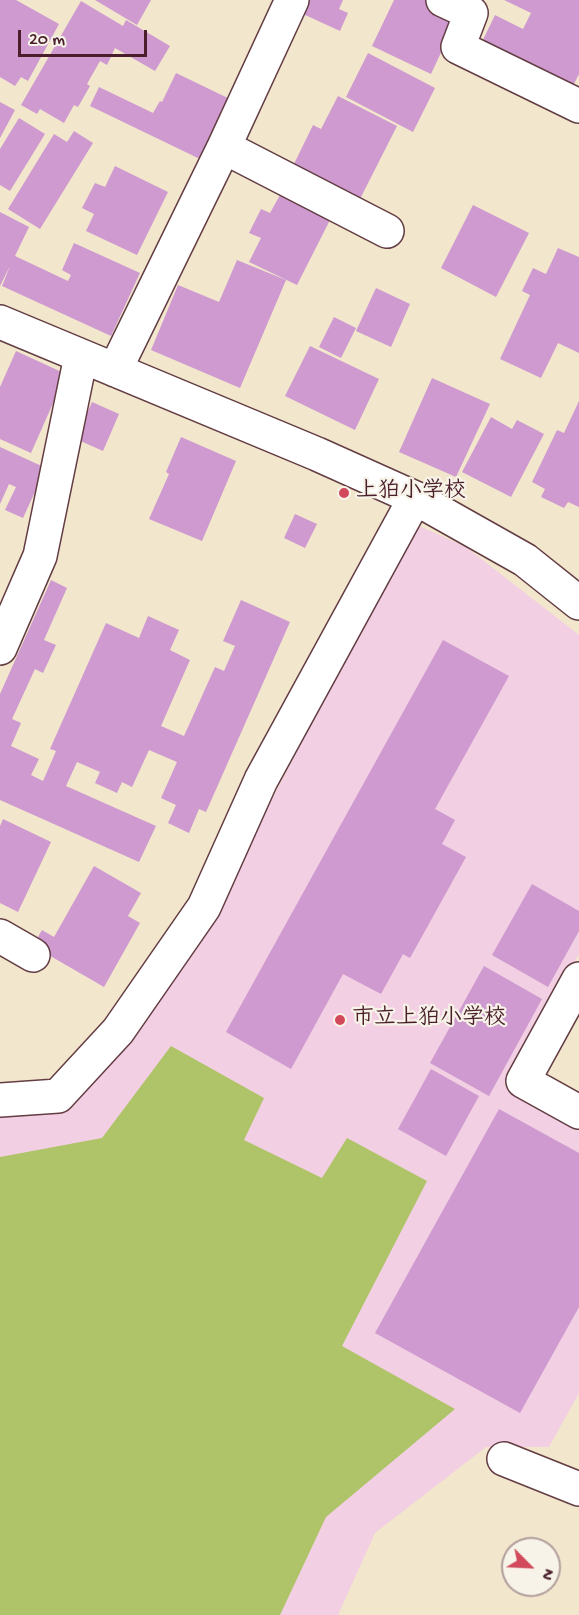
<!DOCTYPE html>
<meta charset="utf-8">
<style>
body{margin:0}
#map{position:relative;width:579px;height:1615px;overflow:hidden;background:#f2e6cd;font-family:"Gochi Hand",sans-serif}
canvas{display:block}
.north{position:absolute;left:501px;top:1537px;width:60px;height:60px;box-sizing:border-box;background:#f7f3e8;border:2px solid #b29e9c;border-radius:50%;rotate:114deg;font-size:16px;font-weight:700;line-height:24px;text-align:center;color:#4a1f2b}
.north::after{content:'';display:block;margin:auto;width:21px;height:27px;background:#d1495b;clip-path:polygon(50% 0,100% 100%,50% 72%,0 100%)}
.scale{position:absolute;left:18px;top:30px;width:129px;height:27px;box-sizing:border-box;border:3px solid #4a1f2b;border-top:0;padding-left:8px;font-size:18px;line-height:21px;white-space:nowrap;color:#4a1f2b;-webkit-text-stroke:4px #f7f3e8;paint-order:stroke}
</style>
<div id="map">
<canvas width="579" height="1615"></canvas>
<div class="north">N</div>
<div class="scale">20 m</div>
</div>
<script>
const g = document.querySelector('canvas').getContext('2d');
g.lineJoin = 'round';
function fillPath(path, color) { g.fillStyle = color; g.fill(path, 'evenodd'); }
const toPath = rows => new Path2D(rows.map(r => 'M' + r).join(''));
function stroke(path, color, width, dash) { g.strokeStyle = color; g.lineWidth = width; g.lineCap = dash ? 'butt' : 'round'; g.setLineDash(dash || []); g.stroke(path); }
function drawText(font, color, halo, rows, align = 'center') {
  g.font = font + ' "Gochi Hand","Klee One",sans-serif'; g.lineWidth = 4.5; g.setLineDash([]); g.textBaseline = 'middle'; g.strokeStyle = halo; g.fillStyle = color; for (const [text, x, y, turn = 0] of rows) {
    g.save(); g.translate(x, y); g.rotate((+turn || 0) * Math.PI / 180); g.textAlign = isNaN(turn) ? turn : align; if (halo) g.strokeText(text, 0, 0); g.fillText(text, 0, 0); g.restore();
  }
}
const built = toPath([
 [415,524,466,547,579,635,579,954,504,1085,579,1128,579,1393,549,1447,486,1447,375,1533,338,1615,0,1615,0,1105,87,1088,197,944]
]);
const green = toPath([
 [171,1046,264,1098,244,1140,322,1178,347,1138,427,1181,342,1346,455,1409,326,1517,280,1615,0,1615,0,1157,102,1138]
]);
const building = toPath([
 [0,0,16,0,59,24,28,81,21,77,15,86,0,77],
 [95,0,151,0,137,25],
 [309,0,343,0,339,9,348,13,340,31,303,14],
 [394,0,425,0,458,16,431,74,372,46],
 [504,0,579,0,579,74,569,94,478,50,495,15,523,29,531,13],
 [81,1,123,26,126,20,170,46,155,71,115,48,107,65,100,61,87,84,90,86,78,107,74,105,64,123,40,109,37,114,21,105],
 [368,53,435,88,413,132,346,97],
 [176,73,232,100,202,160,90,106,99,87,153,113,160,101,162,102],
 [338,96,397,126,360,199,293,166,313,125,321,129],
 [0,102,15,110,0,138],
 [19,118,45,134,10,191,0,185,0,149],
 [74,131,93,143,40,229,8,209,54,134,67,142],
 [115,166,168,192,137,255,86,231,94,214,82,208,95,183,105,187],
 [280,195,330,220,297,285,249,262,261,238,249,233,261,209,270,213],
 [473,205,529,233,496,297,441,268],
 [0,212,29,227,15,256,68,281,71,275,62,270,74,243,140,273,111,336,2,286,10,266,0,286],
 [558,248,579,257,579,353,558,343,541,378,500,359,530,295,522,291,533,268,546,274],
 [237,260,286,280,240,388,151,350,178,285,219,302],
 [376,288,410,304,391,347,356,331],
 [334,317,356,328,341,358,319,347],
 [310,346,379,379,355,430,285,396],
 [16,351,66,374,31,453,0,439,0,387],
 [432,378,490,404,456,477,399,452],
 [579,401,579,507,568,502,564,508,541,497,545,489,532,482,557,430,564,433],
 [92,402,119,414,103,451,76,439],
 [491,417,512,429,517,420,544,434,511,497,462,472],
 [181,437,236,461,202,541,149,519,169,474,166,472],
 [0,447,46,468,23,518,5,510,16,487,9,484,0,504],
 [295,514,317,524,305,548,284,538],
 [51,580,67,588,44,640,56,645,43,673,35,669,12,719,21,723,11,746,39,759,31,775,43,781,56,751,50,749,106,623,139,638,148,616,179,630,170,650,190,660,161,726,184,736,215,667,224,671,235,646,223,641,241,600,290,622,206,812,199,809,189,833,168,823,176,805,161,798,177,762,149,750,132,787,122,782,117,793,95,783,100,772,77,762,66,786,156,826,139,862,0,800,0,694],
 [443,640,509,676,435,809,455,820,442,844,466,857,410,958,403,954,381,994,343,974,291,1069,226,1032],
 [3,819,51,842,18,912,0,903,0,826],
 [94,866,141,893,128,916,140,923,104,987,33,946,42,930,54,937],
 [532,884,579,911,579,931,548,987,492,955],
 [484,966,542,999,489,1096,430,1063],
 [431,1069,479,1096,446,1156,398,1129],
 [499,1109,579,1153,579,1307,520,1413,375,1333]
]);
const minor = toPath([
 [443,0,471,13,458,47,579,106],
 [224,147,387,231],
 [0,322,317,454,415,498,525,560,579,603],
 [115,370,224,147,292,0],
 [0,648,40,556,81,356],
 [0,936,33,955],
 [579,979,523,1081,579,1112],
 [0,1100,58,1096,118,1031,204,907,261,780,415,498],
 [504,1459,579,1489]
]);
const markers = [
 [344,493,6,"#d1495b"],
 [340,1020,6,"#d1495b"]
];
const poiNames = [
 ["上狛小学校",356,493],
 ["市立上狛小学校",352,1020]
];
fillPath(built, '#f2cfe2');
fillPath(green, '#afc468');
fillPath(building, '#ce9ad0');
stroke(minor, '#633d43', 36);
stroke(minor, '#fff', 33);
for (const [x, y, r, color] of markers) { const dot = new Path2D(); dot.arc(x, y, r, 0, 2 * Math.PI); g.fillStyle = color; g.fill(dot); stroke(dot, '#f7f3e8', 2); }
drawText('bold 22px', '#4a1f2b', '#f7f3e8', poiNames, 'left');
</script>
